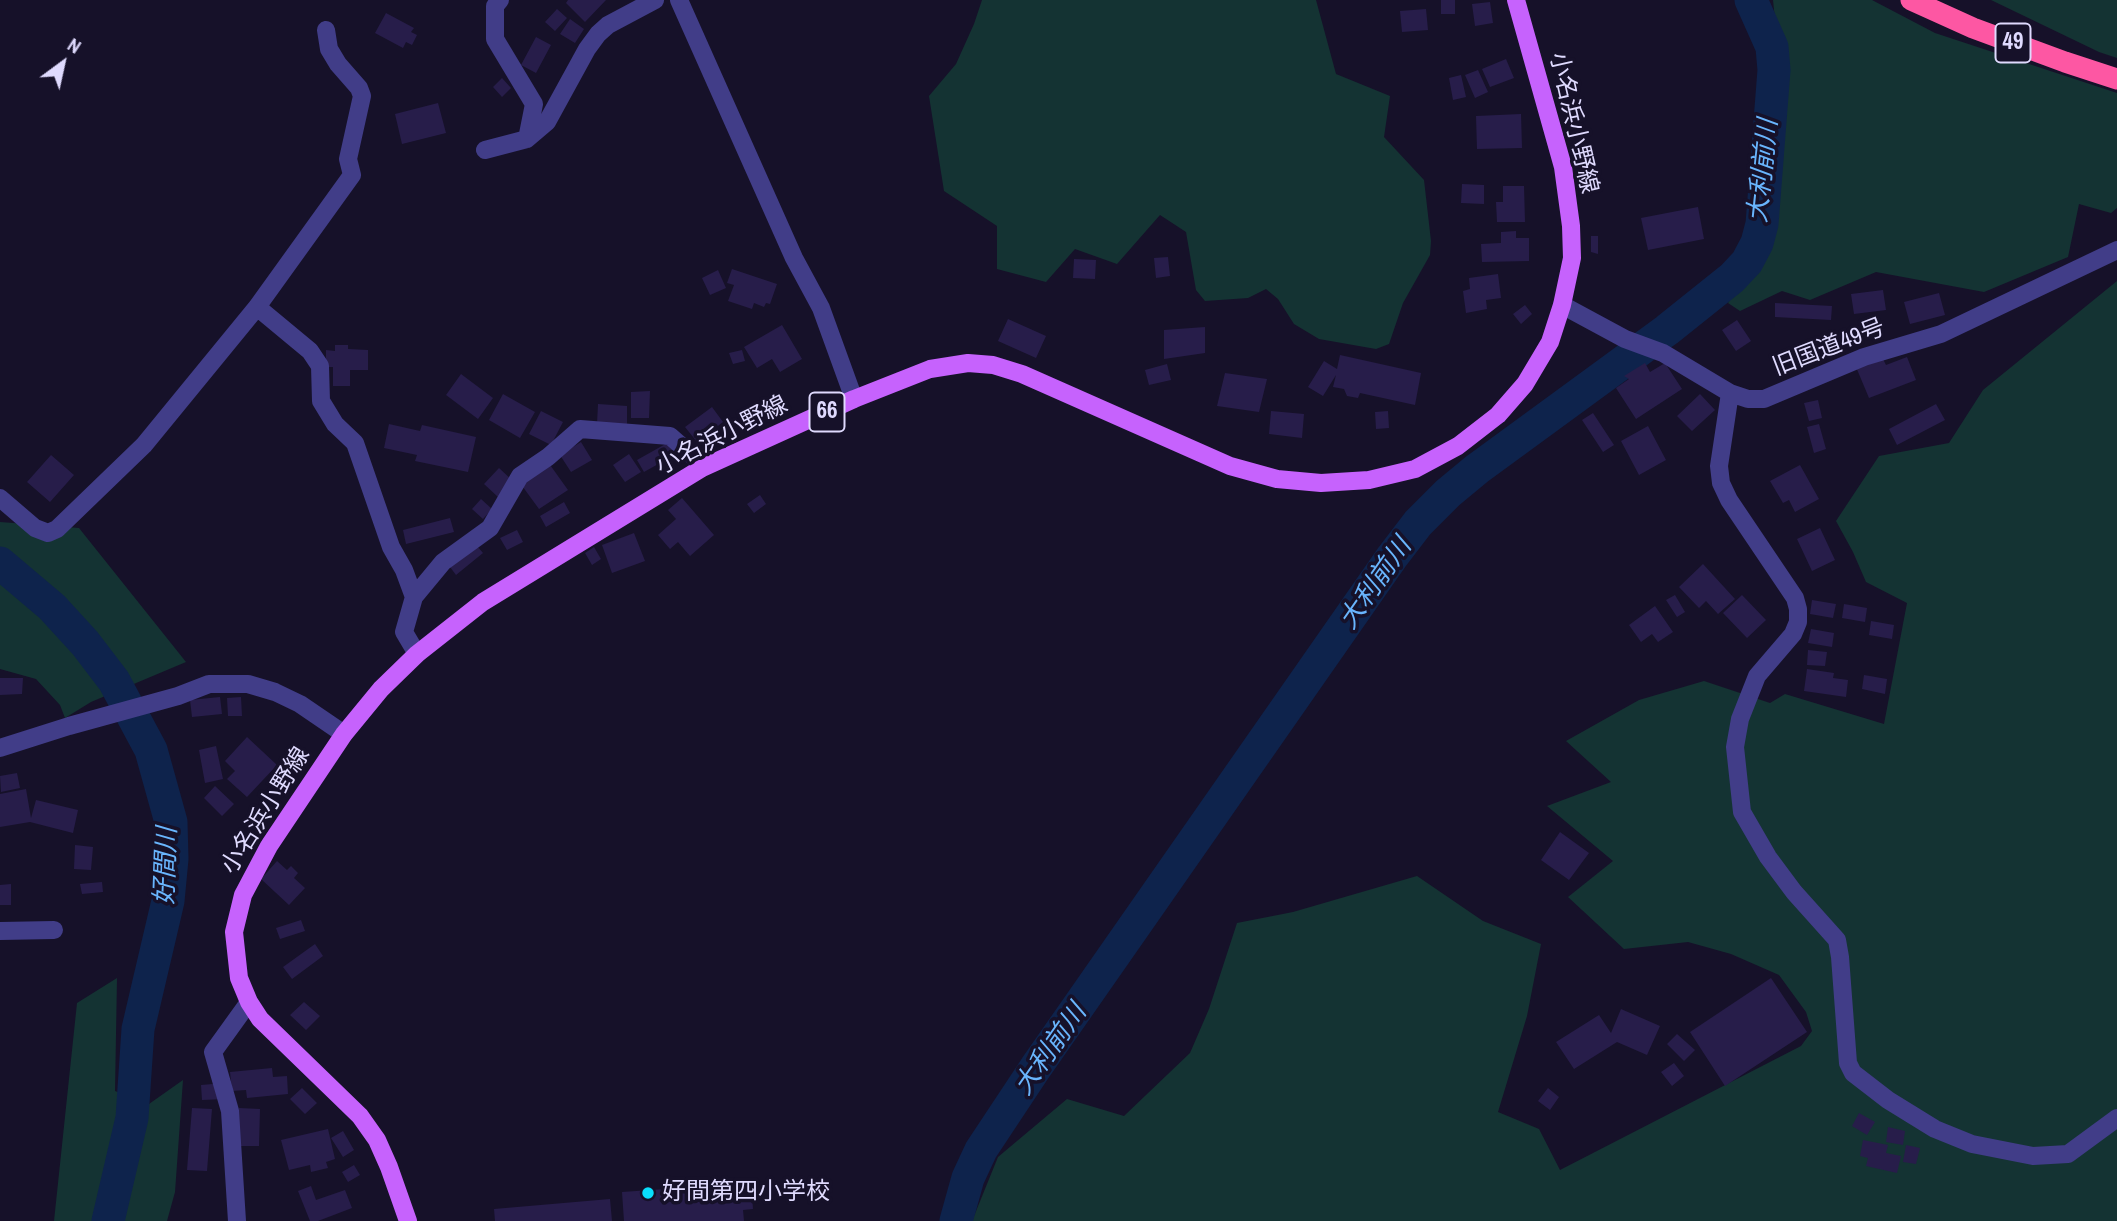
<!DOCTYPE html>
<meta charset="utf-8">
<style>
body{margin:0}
#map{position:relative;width:2117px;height:1221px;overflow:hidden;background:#161129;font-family:"Archivo Narrow",sans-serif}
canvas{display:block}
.north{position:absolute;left:28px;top:28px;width:70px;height:70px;-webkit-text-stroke:5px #161129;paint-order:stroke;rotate:33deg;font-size:19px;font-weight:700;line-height:28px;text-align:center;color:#dfdafe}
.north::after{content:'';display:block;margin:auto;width:24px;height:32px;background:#dfdafe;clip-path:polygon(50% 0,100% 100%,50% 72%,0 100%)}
</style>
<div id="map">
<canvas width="2117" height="1221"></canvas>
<div class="north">N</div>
</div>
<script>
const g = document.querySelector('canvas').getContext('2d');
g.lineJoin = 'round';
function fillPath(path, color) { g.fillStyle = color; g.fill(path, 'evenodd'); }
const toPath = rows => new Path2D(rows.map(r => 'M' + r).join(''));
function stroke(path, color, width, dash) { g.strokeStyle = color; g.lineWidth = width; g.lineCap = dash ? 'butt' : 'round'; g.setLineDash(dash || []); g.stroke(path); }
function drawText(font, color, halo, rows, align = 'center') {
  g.font = font + ' "Archivo Narrow","Noto Sans JP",sans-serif'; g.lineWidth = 7; g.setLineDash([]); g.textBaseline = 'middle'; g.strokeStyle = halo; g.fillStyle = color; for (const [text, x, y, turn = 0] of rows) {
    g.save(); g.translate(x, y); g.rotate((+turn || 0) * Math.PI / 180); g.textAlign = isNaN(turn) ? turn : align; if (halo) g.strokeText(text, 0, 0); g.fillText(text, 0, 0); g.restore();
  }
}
const green = toPath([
 [982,0,1316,0,1336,74,1390,96,1384,137,1424,180,1431,241,1430,255,1403,303,1389,344,1376,349,1319,339,1294,324,1278,299,1266,289,1248,298,1205,301,1196,290,1186,232,1160,215,1117,264,1075,249,1046,282,997,269,997,226,944,191,929,96,956,64,974,24],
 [1773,0,1872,0,1935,33,2117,93,2117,208,2111,213,2079,204,2068,257,1984,292,1876,272,1810,300,1782,291,1740,311,1728,303,1751,266,1775,196,1782,88],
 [1991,0,2117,0,2117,58,2099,52],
 [2117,281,2117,1221,972,1221,998,1157,1067,1099,1124,1116,1190,1053,1209,1009,1237,923,1293,912,1417,876,1483,921,1541,944,1527,1016,1498,1112,1539,1129,1560,1170,1801,1046,1812,1031,1806,1012,1779,975,1731,954,1688,942,1624,949,1568,897,1613,861,1547,806,1611,782,1566,741,1639,700,1704,681,1770,703,1785,694,1884,724,1907,603,1866,582,1853,552,1836,521,1879,456,1949,443,1983,390],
 [0,522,79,528,186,662,91,702,65,718,60,705,36,679,0,669],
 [117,978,115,1091,149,1104,183,1080,175,1192,167,1221,54,1221,77,1003]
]);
const river = toPath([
 [0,563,52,607,85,643,114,681,151,750,171,822,172,859,168,901,138,1029,132,1118,108,1221],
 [956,1221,968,1178,981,1150,1036,1067,1392,557,1418,523,1448,493,1477,469,1667,330,1732,278,1747,262,1757,243,1762,224,1774,70,1772,47,1751,0]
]);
const building = toPath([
 [568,0,606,0,585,22,566,3],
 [1441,0,1455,0,1455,14,1441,14],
 [1490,2,1493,23,1475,26,1472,4],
 [557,9,567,18,555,31,545,22],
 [1426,9,1428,30,1402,32,1400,11],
 [386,13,414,28,411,32,417,35,412,45,406,42,403,48,375,33],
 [570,19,584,29,575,43,560,34],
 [536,37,551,45,536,73,521,65],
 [1506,59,1514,78,1490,87,1482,69],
 [1478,70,1488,92,1475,98,1465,75],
 [1461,75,1466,97,1453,100,1449,78],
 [502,78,511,88,502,97,493,87],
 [438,103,446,133,402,144,395,114],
 [1521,114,1522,148,1477,149,1476,116],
 [1462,184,1484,185,1484,204,1461,203],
 [1503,186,1524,186,1525,222,1497,222,1496,202,1503,202],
 [1698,207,1704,239,1648,250,1641,218],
 [1516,231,1516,238,1529,238,1529,261,1482,262,1481,244,1501,243,1501,232],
 [1591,236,1598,236,1598,254,1591,252],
 [1168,257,1170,276,1156,278,1154,258],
 [1074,259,1096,260,1095,279,1073,278],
 [732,269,777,284,770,304,766,303,764,307,754,303,752,309,728,301,734,285,727,283],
 [718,270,726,288,710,295,702,278],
 [1498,274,1501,298,1486,300,1487,309,1466,313,1463,291,1470,289,1469,278],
 [1883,290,1886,310,1854,314,1851,294],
 [1939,293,1945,315,1910,324,1904,302],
 [1775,303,1832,306,1831,320,1775,317],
 [1525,305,1532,314,1521,324,1513,314],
 [1008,319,1046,336,1036,358,998,341],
 [1737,320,1751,341,1736,351,1722,330],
 [782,325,802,359,780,372,772,359,757,368,744,347],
 [1205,327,1205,353,1164,359,1164,330],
 [335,345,348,345,348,349,368,350,368,370,350,370,350,386,333,386,333,367,326,367,326,350,335,351],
 [742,350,745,361,733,364,729,353],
 [1340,355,1421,373,1415,405,1360,393,1358,398,1347,396,1344,389,1333,387,1336,375,1323,396,1308,387,1324,361,1337,369],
 [1882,357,1886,365,1907,357,1916,380,1869,398,1856,367],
 [1645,363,1650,372,1665,363,1682,389,1636,419,1616,388,1629,379,1624,376],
 [1167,364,1171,380,1149,385,1145,370],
 [1225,373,1267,379,1259,412,1217,406],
 [461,374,493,398,478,419,446,395],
 [650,391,649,418,631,418,631,392],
 [503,394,535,412,520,438,489,420],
 [1700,394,1715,410,1692,431,1677,416],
 [1818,400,1822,418,1809,421,1804,403],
 [598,404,627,406,627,425,597,424],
 [1936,404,1945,420,1897,445,1889,429],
 [712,407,723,422,697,442,685,427],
 [541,411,563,422,551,445,529,434],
 [1271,411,1304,414,1302,438,1269,434],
 [1388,411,1389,428,1376,429,1375,412],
 [1593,413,1614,445,1603,452,1582,420],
 [389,424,420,431,422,425,476,437,468,472,415,461,417,455,384,448],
 [1819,424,1826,449,1814,453,1807,427],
 [1648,426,1666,460,1639,475,1621,441],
 [581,442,592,460,571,472,560,455],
 [669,442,676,454,644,472,637,460],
 [629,454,641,472,625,482,613,465],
 [51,455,74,475,50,502,27,482],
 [548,462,568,490,539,509,520,483],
 [1800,465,1819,499,1795,512,1789,500,1783,503,1770,481],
 [499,468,513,481,498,497,484,484],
 [760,495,766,504,754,513,747,504],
 [682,498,714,535,690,556,678,542,670,549,658,535,676,519,668,510],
 [481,499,492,509,483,519,472,509],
 [564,502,570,513,546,527,540,516],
 [450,518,454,532,406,544,403,530],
 [1820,528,1835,560,1812,571,1797,539],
 [517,530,523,542,507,550,500,538],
 [634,533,645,561,612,573,602,545],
 [477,546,483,553,456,575,450,567],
 [594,547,601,559,592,565,585,553],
 [1703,564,1735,599,1718,614,1706,601,1699,608,1679,587],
 [1675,595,1685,612,1677,617,1666,600],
 [1742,595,1766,620,1747,638,1723,613],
 [1812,600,1836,604,1833,618,1810,614],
 [1844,604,1867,608,1865,622,1842,618],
 [1655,606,1673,632,1658,642,1652,634,1641,642,1629,625],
 [1871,621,1894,625,1892,639,1869,635],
 [1811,629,1834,633,1832,647,1808,643],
 [1808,650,1827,652,1825,666,1807,665],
 [1807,669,1834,673,1833,678,1848,680,1846,697,1804,691],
 [1864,675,1887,679,1885,694,1862,689],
 [0,678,23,678,22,694,0,695],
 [220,697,222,714,192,717,190,700],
 [241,697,242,716,228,716,227,698],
 [247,737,277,765,247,797,227,779,235,771,225,761],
 [216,746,223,779,205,783,199,750],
 [17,773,20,788,1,792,0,776],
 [215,786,234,804,222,816,204,798],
 [26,789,31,818,36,800,78,810,73,833,30,822,0,827,0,794],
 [1560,832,1589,853,1569,880,1541,860],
 [75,845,93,847,91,870,74,869],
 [277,861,287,870,291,866,298,873,294,878,305,888,289,905,261,879],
 [102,882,103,892,82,894,80,884],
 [11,884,11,905,0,905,0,885],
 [301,920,305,931,280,939,276,928],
 [315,944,323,956,292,979,283,967],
 [1771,978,1807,1032,1725,1086,1690,1032],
 [304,1002,320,1016,306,1030,290,1015],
 [1621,1009,1660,1026,1647,1055,1617,1042,1574,1069,1556,1042,1599,1015,1611,1033],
 [1677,1034,1695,1050,1684,1061,1667,1044],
 [1674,1063,1684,1076,1672,1086,1661,1072],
 [272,1068,273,1077,287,1076,288,1094,247,1098,246,1090,232,1091,230,1072],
 [224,1083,225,1099,202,1100,201,1085],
 [302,1088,317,1103,305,1114,290,1099],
 [1548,1088,1559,1097,1550,1110,1538,1101],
 [192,1108,212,1109,207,1171,187,1170],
 [239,1108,260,1109,259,1146,238,1146],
 [1859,1113,1875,1122,1867,1135,1852,1126],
 [1888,1127,1905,1131,1903,1145,1886,1142],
 [328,1129,335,1159,326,1162,328,1168,311,1172,310,1165,289,1170,281,1140],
 [343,1131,354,1150,343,1157,331,1138],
 [1863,1140,1888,1145,1886,1153,1901,1156,1897,1173,1866,1166,1868,1158,1860,1156],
 [1906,1145,1920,1148,1916,1164,1903,1162],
 [354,1165,360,1175,348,1182,342,1172],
 [751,1183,753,1209,743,1210,744,1221,624,1221,622,1192],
 [311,1186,316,1200,345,1190,352,1208,318,1221,310,1221,298,1191],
 [610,1199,612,1221,495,1221,494,1209]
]);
const street = toPath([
 [500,0,495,6,495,39,534,104,527,139],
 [679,0,794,258,821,308,854,399],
 [485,150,527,139,547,122,587,49,598,34,608,25,655,0],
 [1562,305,1625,339,1663,353,1730,393,1748,399,1764,399,1864,357,1941,334,2117,250],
 [257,307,310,351,320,366,321,401,335,424,355,443,391,547,404,570,414,597,404,632,417,654],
 [1730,393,1719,466,1721,483,1729,500,1795,598,1798,609,1798,622,1793,634,1757,676,1740,719,1735,747,1742,812,1768,857,1794,892,1837,940,1840,957,1848,1063,1853,1073,1888,1100,1935,1129,1972,1144,2033,1156,2068,1154,2117,1118],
 [0,498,35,528,48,533,57,529,144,445,257,307,352,175,348,159,362,96,359,88,338,64,329,49,326,30],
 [414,597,443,562,490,528,520,476,548,457,580,429,670,436,694,457,702,468],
 [0,748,69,726,178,696,209,684,248,684,275,692,300,704,344,734],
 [0,931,54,930],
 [237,1221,230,1111,213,1052,249,1002]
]);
const primary = toPath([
 [408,1221,389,1167,377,1140,360,1116,260,1019,249,1002,239,978,234,932,243,895,269,846,344,734,381,689,417,654,483,602,702,468,854,399,930,369,968,363,993,365,1022,374,1230,466,1277,479,1321,483,1369,480,1415,469,1458,446,1498,415,1525,384,1550,342,1562,305,1572,258,1571,226,1563,167,1516,0]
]);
const highway = toPath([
 [1911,0,1973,28,2065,62,2117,79]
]);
const markers = [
 [648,1193,7,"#09defc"]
];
const shields = [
 [2013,43,35],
 [827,412,35]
];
const shieldNames = [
 ["49",2013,43],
 ["66",827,412]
];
const streetNames = [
 ["小名浜小野線",1573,123,77],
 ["旧国道49号",1829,348,-21],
 ["小名浜小野線",722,436,-27],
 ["小名浜小野線",266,811,-58]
];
const poiNames = [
 ["好間第四小学校",662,1193]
];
const waterNames = [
 ["大利前川",1764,171,-84],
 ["大利前川",1376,584,-55],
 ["好間川",167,866,-88],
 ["大利前川",1051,1050,-55]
];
fillPath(green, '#143333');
stroke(river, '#0e234c', 33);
fillPath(building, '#271d4a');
stroke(street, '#413d88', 18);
stroke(primary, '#c662fd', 18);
stroke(highway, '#fd57a3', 21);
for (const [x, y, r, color] of markers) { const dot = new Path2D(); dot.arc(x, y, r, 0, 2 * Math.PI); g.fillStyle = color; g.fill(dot); stroke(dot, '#161129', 2.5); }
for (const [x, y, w] of shields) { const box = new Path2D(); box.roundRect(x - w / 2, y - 19.5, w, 39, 5); g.fillStyle = '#161129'; g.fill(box); stroke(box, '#dfdafe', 2); }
drawText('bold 23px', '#dfdafe', null, shieldNames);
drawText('24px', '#dfdafe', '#161129', streetNames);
drawText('24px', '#dfdafe', '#161129', poiNames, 'left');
drawText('italic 26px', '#69b5fd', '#161129', waterNames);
</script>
